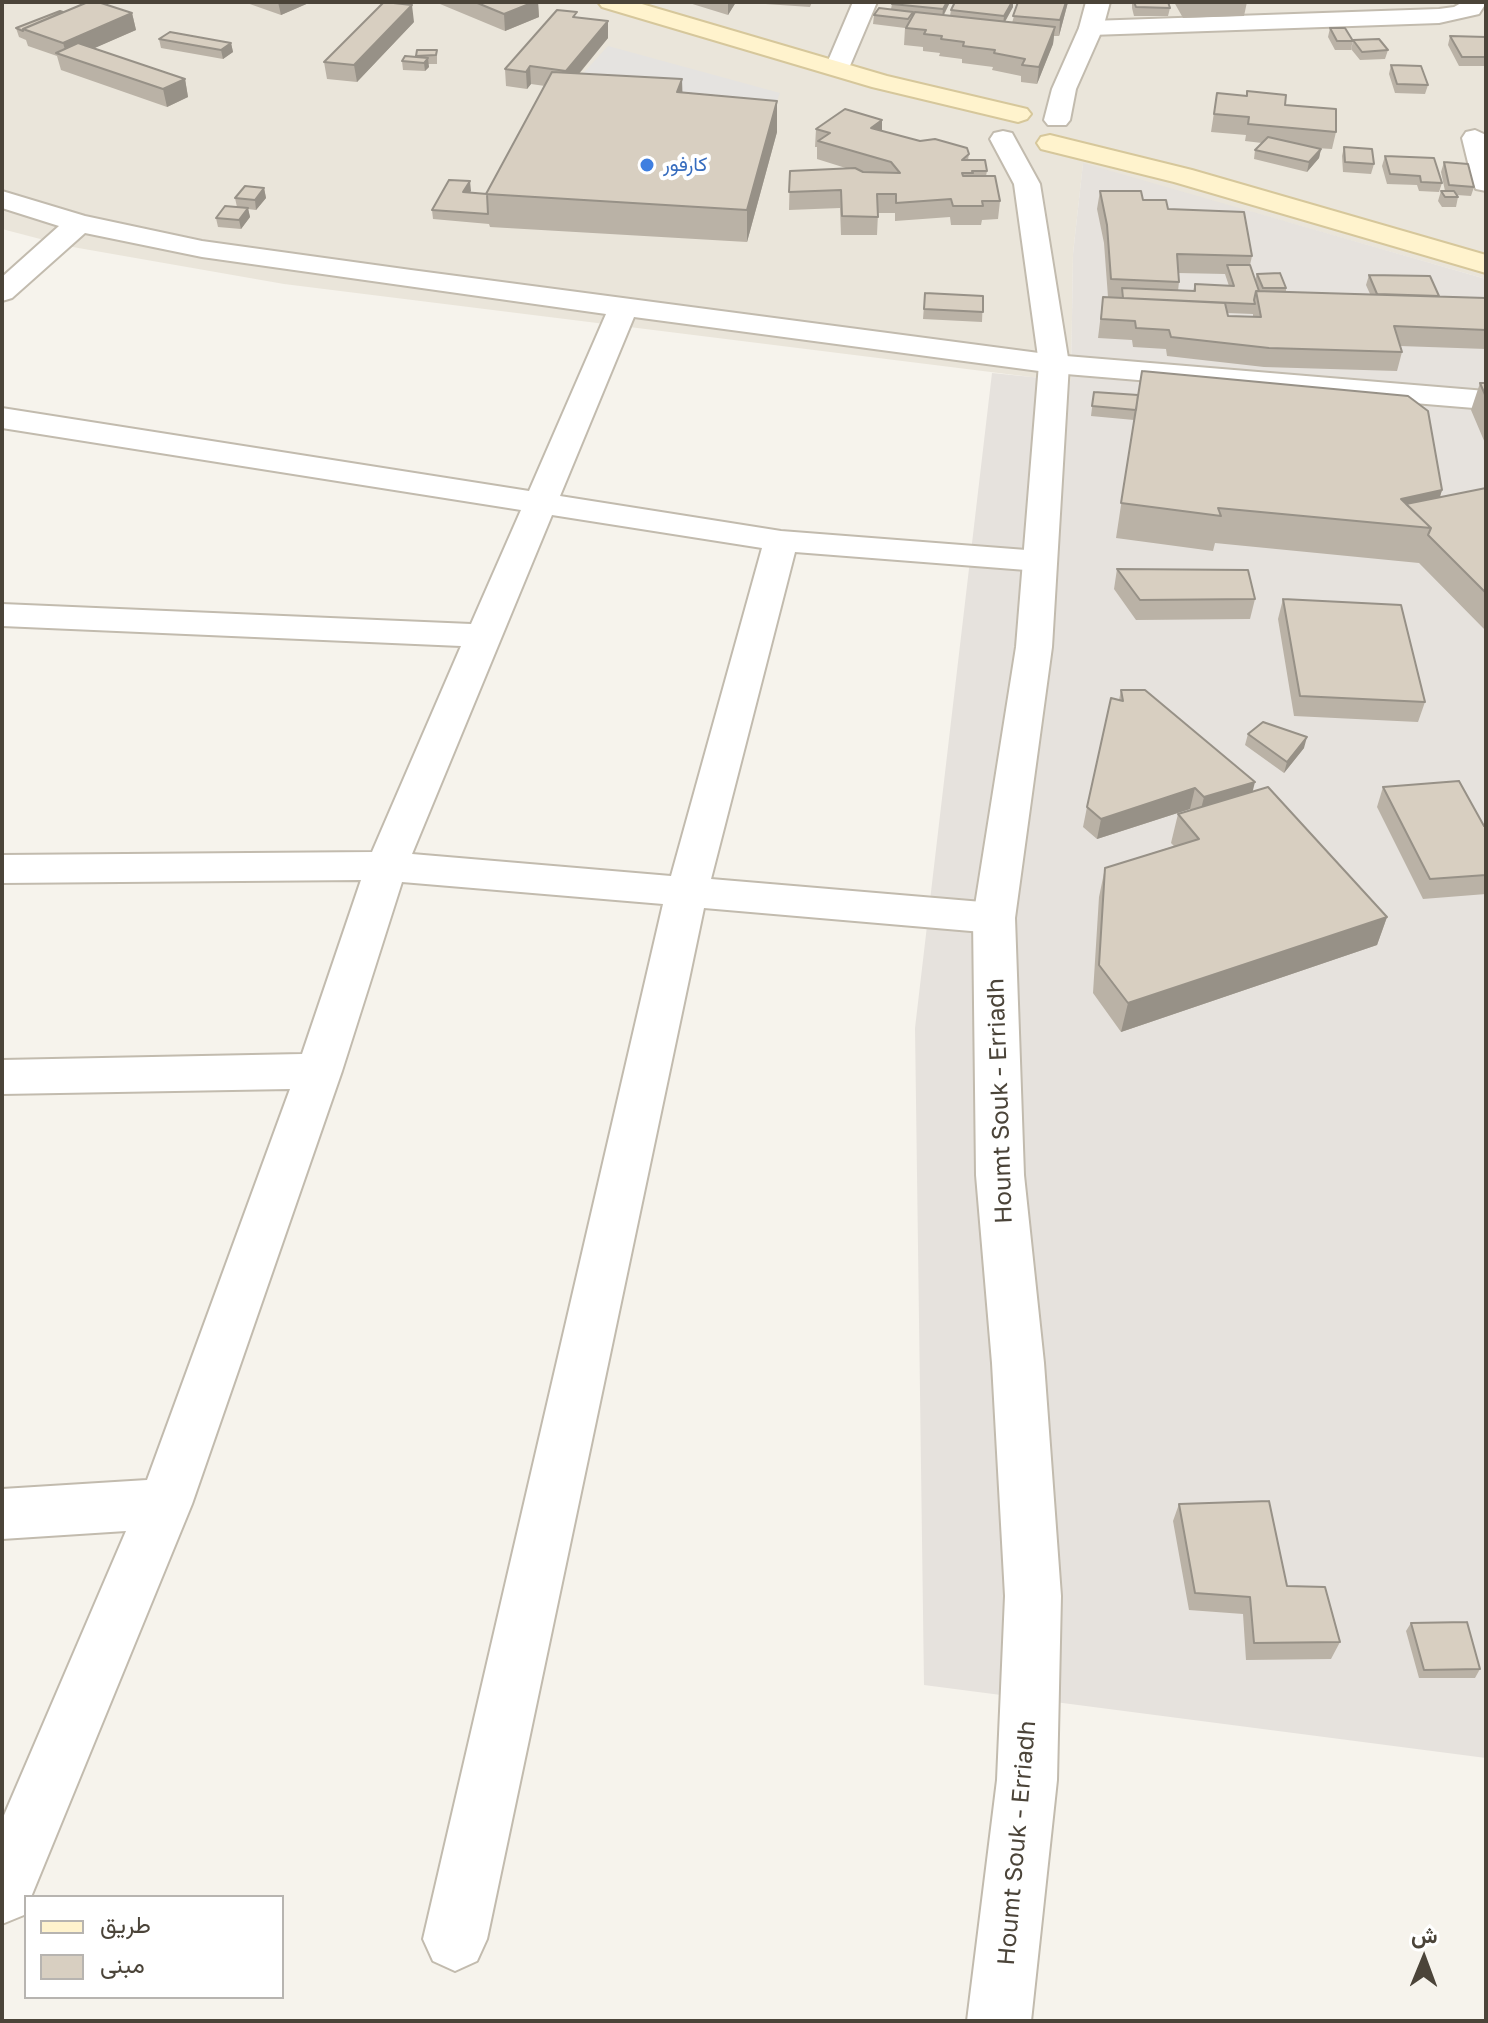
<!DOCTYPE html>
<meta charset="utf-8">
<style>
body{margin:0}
#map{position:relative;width:1488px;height:2023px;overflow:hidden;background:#f6f3ec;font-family:"Golos Text",Vazirmatn,sans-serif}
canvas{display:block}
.frame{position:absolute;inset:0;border:4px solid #4b4439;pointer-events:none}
.legend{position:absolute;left:24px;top:1895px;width:260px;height:104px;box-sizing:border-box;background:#fff;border:2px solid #b7b4b0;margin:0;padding:10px 14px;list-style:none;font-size:24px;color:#4b4439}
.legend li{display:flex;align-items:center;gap:16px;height:40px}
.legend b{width:40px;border:2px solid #b7b4b0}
.north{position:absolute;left:1384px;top:1919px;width:80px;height:80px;-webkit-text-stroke:6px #fff;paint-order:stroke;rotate:1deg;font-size:22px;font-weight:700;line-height:32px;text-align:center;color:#4b4439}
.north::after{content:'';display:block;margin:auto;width:28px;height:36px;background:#4b4439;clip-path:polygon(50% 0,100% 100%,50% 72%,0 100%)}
</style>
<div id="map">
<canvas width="1488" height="2023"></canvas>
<div class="frame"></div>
<ul class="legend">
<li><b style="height:10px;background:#fff3cd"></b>طريق</li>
<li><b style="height:22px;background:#d8cfc1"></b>مبنى</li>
</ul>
<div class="north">ش</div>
</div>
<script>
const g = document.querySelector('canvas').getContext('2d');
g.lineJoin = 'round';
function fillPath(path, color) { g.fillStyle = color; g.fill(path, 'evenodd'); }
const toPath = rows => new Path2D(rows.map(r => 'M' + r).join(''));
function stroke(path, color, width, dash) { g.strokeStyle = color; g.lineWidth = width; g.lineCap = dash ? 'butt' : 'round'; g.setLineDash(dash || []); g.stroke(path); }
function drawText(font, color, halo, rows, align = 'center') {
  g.font = font + ' "Golos Text",Vazirmatn,sans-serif'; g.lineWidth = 8; g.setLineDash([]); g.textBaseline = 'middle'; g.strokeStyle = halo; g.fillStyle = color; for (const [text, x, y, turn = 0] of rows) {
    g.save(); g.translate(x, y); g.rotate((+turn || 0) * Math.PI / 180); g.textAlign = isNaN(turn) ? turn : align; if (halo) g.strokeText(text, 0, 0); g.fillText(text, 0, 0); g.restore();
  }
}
const residential = toPath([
 [2,2,1486,2,1486,279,1083,164,1073,254,1071,382,284,284,67,246,2,229]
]);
const industrial = toPath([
 [1083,163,1486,279,1486,1758,924,1685,915,1028,992,373,1071,381,1073,254]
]);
const parking = toPath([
 [608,46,780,93,773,112,559,100]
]);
const minor = toPath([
 [853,2,877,2,849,68,846,73,837,75,828,73,825,68,853,2],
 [1463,2,1486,3,1479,14,1439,23,1091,35,1083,33,1079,28,1083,23,1091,21,1439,9,1454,7,1463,2],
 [1475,130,1486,135,1486,191,1476,189,1473,183,1462,138,1466,132,1475,130],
 [2,191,85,216,202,241,411,270,1054,355,1486,391,1486,409,1054,373,634,317,560,496,781,531,1039,551,1051,554,1056,561,1051,568,1039,571,795,552,711,879,994,903,1009,907,1015,918,1009,929,994,933,704,908,487,1939,477,1961,455,1971,433,1961,423,1939,663,904,402,882,342,1071,192,1504,31,1897,26,1897,24,1915,2,1924,2,1820,126,1531,2,1539,2,1489,147,1480,290,1089,2,1094,2,1060,302,1054,361,880,2,883,2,855,372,852,461,646,2,626,2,604,471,624,521,510,2,428,2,408,529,491,606,314,202,257,85,233,12,298,2,301,2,277,59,226,2,208,2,191],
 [552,515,762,548,671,876,412,854,552,515]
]);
const tertiary = toPath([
 [1086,2,1110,2,1103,28,1076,89,1070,120,1066,125,1048,125,1044,120,1052,89,1079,28,1086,2],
 [1003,131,1012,133,1040,184,1069,364,1052,647,1015,918,1024,1175,1044,1363,1061,1596,1057,1780,1031,2021,967,2021,997,1780,1005,1596,992,1363,976,1175,973,918,1016,647,1039,364,1014,184,990,139,994,133,1003,131]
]);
const secondary = toPath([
 [598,2,635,2,887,76,1027,109,1031,114,1027,119,1018,122,872,87,602,7,598,2],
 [1050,135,1192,170,1486,255,1486,273,1174,182,1041,149,1037,143,1041,137,1050,135]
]);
const wall = toPath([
 [244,2,311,2,281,15],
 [440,2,538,2,539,17,505,31,440,4],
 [686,2,812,2,810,7,736,2,728,15],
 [950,2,944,15,950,16,951,10,1013,7,1005,22,1012,23,1018,2,1068,2,1059,36,1054,36,1053,44,1037,84,1021,82,1021,76,992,70,993,67,962,63,962,59,939,56,940,53,923,51,923,47,904,45,905,28,873,24,874,15,891,9,892,4],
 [1132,2,1168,2,1170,8,1168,16,1134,16,1132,8],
 [1174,2,1247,2,1244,16,1183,18],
 [63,12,132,13,136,30,94,48,185,79,188,97,167,107,61,70,57,56,28,46,26,40,19,37,16,28],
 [577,17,608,38,579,74,682,92,777,101,777,132,747,242,490,227,489,224,433,219,432,210,471,191,469,192,487,194,545,86,531,84,527,89,506,86,505,69],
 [414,22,357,82,327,79,324,62],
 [1330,28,1353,41,1351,50,1335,50,1328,37],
 [1450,36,1486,37,1486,66,1459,66,1448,45],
 [159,39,231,43,233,52,223,59,161,48],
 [1353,40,1388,50,1385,59,1360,60,1351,49],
 [417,50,437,50,437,64,428,64,429,67,425,71,403,70,402,61,416,57],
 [1391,65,1428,85,1425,94,1395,93,1389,74],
 [1217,93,1285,105,1336,132,1332,149,1316,148,1321,149,1319,158,1307,172,1254,159,1255,150,1262,143,1245,141,1246,135,1211,132],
 [816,129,882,131,969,154,968,160,987,171,986,176,1000,201,998,219,982,220,981,225,951,225,950,217,895,221,895,213,878,213,877,235,841,235,840,208,789,210,790,171,849,169,817,159,817,147,815,147],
 [1344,147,1374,164,1371,174,1343,172,1342,156],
 [1385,156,1442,183,1439,192,1419,191,1417,185,1387,184,1382,166],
 [1444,162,1474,187,1471,196,1457,195,1458,197,1456,207,1442,207,1438,201,1441,191,1445,191,1441,172],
 [264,188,266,198,256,210,248,209,250,217,241,229,218,227,216,218,237,207,235,198],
 [1100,191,1143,200,1168,209,1252,256,1250,265,1255,280,1257,274,1286,288,1286,292,1370,294,1366,285,1369,275,1439,296,1486,298,1486,349,1400,346,1402,352,1397,371,1264,367,1167,356,1166,349,1133,347,1132,340,1098,338,1103,297,1108,297,1104,243,1097,209],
 [1178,273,1225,274,1229,286,1195,284,1193,291,1178,291,1179,282],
 [1227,313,1253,314,1253,317,1228,316],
 [925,293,983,296,982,322,923,319],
 [1480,383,1486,383,1486,443,1485,443,1471,410],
 [1094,392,1442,490,1440,497,1486,488,1486,631,1419,563,1215,543,1213,551,1116,538,1134,420,1091,416],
 [1117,569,1255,599,1250,619,1136,620,1114,589],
 [1283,599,1425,702,1418,722,1294,716,1278,619],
 [1121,690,1252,791,1387,917,1377,945,1121,1032,1093,993,1099,897,1105,868,1174,846,1171,843,1178,814,1191,810,1190,809,1097,839,1083,827,1087,807,1119,700],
 [1248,734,1304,748,1284,773,1245,745],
 [1383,787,1486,826,1486,894,1423,899,1377,807],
 [1179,1504,1287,1586,1340,1642,1331,1659,1246,1660,1243,1614,1189,1610,1173,1521],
 [1411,1623,1480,1669,1475,1678,1419,1678,1406,1631]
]);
const shadedWall = toPath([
 [278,2,311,2,281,15],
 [534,2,538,2,539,17,505,31,504,14],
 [728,2,736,2,728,15],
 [947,2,950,2,942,18,943,9],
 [1012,2,1013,2,1013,7,1003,25,1004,16],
 [1066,2,1068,2,1067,6,1059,36,1060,20],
 [412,5,414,22,357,82,354,65],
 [132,13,136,30,72,58,67,56,63,43],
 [608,21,608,38,567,88,566,71],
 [1055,27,1053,44,1037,84,1039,67],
 [231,43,233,52,223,59,221,50],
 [428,58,429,67,425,71,424,63],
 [530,66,531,84,527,89,526,72],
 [185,79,188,97,167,107,163,89],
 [682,79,683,110,677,92],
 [777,101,777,132,747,242,747,210],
 [882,120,882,137,871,128],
 [1321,149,1319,158,1307,172,1309,162],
 [470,181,471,191,464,201,463,192],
 [264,188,266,198,256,210,255,200],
 [248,208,250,217,241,229,239,220],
 [1442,490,1431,525,1401,499],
 [1307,737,1304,748,1284,773,1287,762],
 [1255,782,1250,802,1199,817,1204,797],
 [1195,788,1190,809,1097,839,1101,819],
 [1387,917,1377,945,1121,1032,1128,1003]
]);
const building = toPath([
 [88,2,98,2,132,13,63,43,23,29,88,2],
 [384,2,412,5,354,65,324,62,384,2],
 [475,2,534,2,504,14,475,2],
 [893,2,947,2,943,9,892,4,893,2],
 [955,2,1012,2,1004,16,951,10,955,2],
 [1018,2,1066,2,1060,20,1013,16,1018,2],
 [1134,2,1168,2,1170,8,1136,7,1134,2],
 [879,8,913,12,908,19,874,15,879,8],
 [557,10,577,12,573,17,608,21,566,71,530,66,526,72,505,69,557,10],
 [60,11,63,12,23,29,23,31,16,28,60,11],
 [915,12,1055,27,1039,67,1022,65,1025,59,994,53,995,50,963,46,964,42,941,39,942,36,924,34,926,30,906,28,915,12],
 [1330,28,1345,28,1353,41,1337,41,1330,28],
 [170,32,231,43,221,50,159,39,170,32],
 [1450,36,1486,37,1486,57,1462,57,1450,36],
 [1379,39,1388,50,1362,52,1353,40,1379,39],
 [78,43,185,79,163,89,56,53,78,43],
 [417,50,437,50,436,55,416,56,417,50],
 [405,56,428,58,424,63,402,61,405,56],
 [1391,65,1421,66,1428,85,1397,84,1391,65],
 [552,72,682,79,677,92,777,101,747,210,486,194,552,72],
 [1247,91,1286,95,1285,105,1336,109,1336,132,1248,124,1249,117,1214,114,1217,93,1247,96,1247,91],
 [845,109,882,120,871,128,920,141,935,139,967,148,969,154,962,160,985,160,987,171,972,171,973,173,962,173,963,176,995,176,1000,201,982,201,983,206,953,206,951,199,896,203,896,194,877,194,878,217,842,216,841,190,789,192,790,171,855,168,863,172,900,173,891,162,818,141,830,133,816,129,845,109],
 [1268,137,1321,149,1309,162,1255,150,1268,137],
 [1344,147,1372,149,1374,164,1345,162,1344,147],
 [1385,156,1434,158,1442,183,1421,182,1420,176,1390,174,1385,156],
 [1444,162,1468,164,1474,187,1449,185,1444,162],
 [449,180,470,181,463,192,487,194,488,214,432,210,449,180],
 [245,186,264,188,255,200,235,198,245,186],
 [1100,191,1141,191,1143,200,1166,200,1168,209,1244,212,1252,256,1177,254,1179,282,1111,279,1107,225,1100,191],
 [1441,191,1454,191,1458,197,1445,197,1441,191],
 [225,206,248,208,239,220,216,218,225,206],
 [1227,265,1250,265,1259,291,1256,291,1254,300,1255,304,1123,298,1122,288,1195,291,1195,284,1234,286,1227,265],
 [1280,273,1286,288,1263,288,1257,274,1280,273],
 [1369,275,1430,276,1439,296,1377,294,1369,275],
 [1256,291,1486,298,1486,330,1394,326,1402,352,1269,348,1171,337,1169,330,1136,328,1135,321,1101,319,1103,297,1225,303,1228,316,1261,317,1256,291],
 [925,293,983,296,983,312,924,309,925,293],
 [1142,371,1408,396,1428,411,1442,490,1401,499,1431,528,1218,508,1221,516,1121,503,1142,371],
 [1480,383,1486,383,1486,397,1480,383],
 [1094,392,1138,395,1136,410,1092,406,1094,392],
 [1486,488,1486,593,1428,535,1431,528,1406,504,1486,488],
 [1117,569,1248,570,1255,599,1140,600,1117,569],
 [1283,599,1401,605,1425,702,1300,696,1283,599],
 [1121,690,1145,690,1255,782,1204,797,1195,788,1101,819,1087,807,1111,698,1123,701,1121,690],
 [1263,722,1307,737,1287,762,1248,734,1263,722],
 [1459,781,1484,826,1486,826,1486,875,1430,879,1383,787,1459,781],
 [1268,787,1387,917,1128,1003,1099,965,1105,868,1199,839,1178,814,1268,787],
 [1269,1501,1287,1586,1325,1587,1340,1642,1254,1643,1250,1597,1195,1593,1179,1504,1269,1501],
 [1467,1622,1480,1669,1424,1670,1411,1623,1467,1622]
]);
const markers = [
 [647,165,8,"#3f7fe0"]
];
const farShopnames = [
 ["كارفور",663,165]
];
const streetNames = [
 ["Houmt Souk - Erriadh",1000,1101,-92],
 ["Houmt Souk - Erriadh",1017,1843,-85]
];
fillPath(residential, '#eae5da');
fillPath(industrial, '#e6e2dd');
fillPath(parking, '#e5e3e0');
stroke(minor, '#c2bbae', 4);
stroke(tertiary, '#c2bbae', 4);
stroke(secondary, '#d6c79b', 4);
fillPath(minor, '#fff');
fillPath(tertiary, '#fff');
fillPath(secondary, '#fff3cd');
fillPath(wall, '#bab2a6');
fillPath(shadedWall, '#979187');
fillPath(building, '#d8cfc1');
stroke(building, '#979187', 2);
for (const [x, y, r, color] of markers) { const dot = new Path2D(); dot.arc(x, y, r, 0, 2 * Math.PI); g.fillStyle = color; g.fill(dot); stroke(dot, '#fff', 3); }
drawText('20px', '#366cbe', '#fff', farShopnames, 'left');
drawText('24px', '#4b4439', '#fff', streetNames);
</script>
